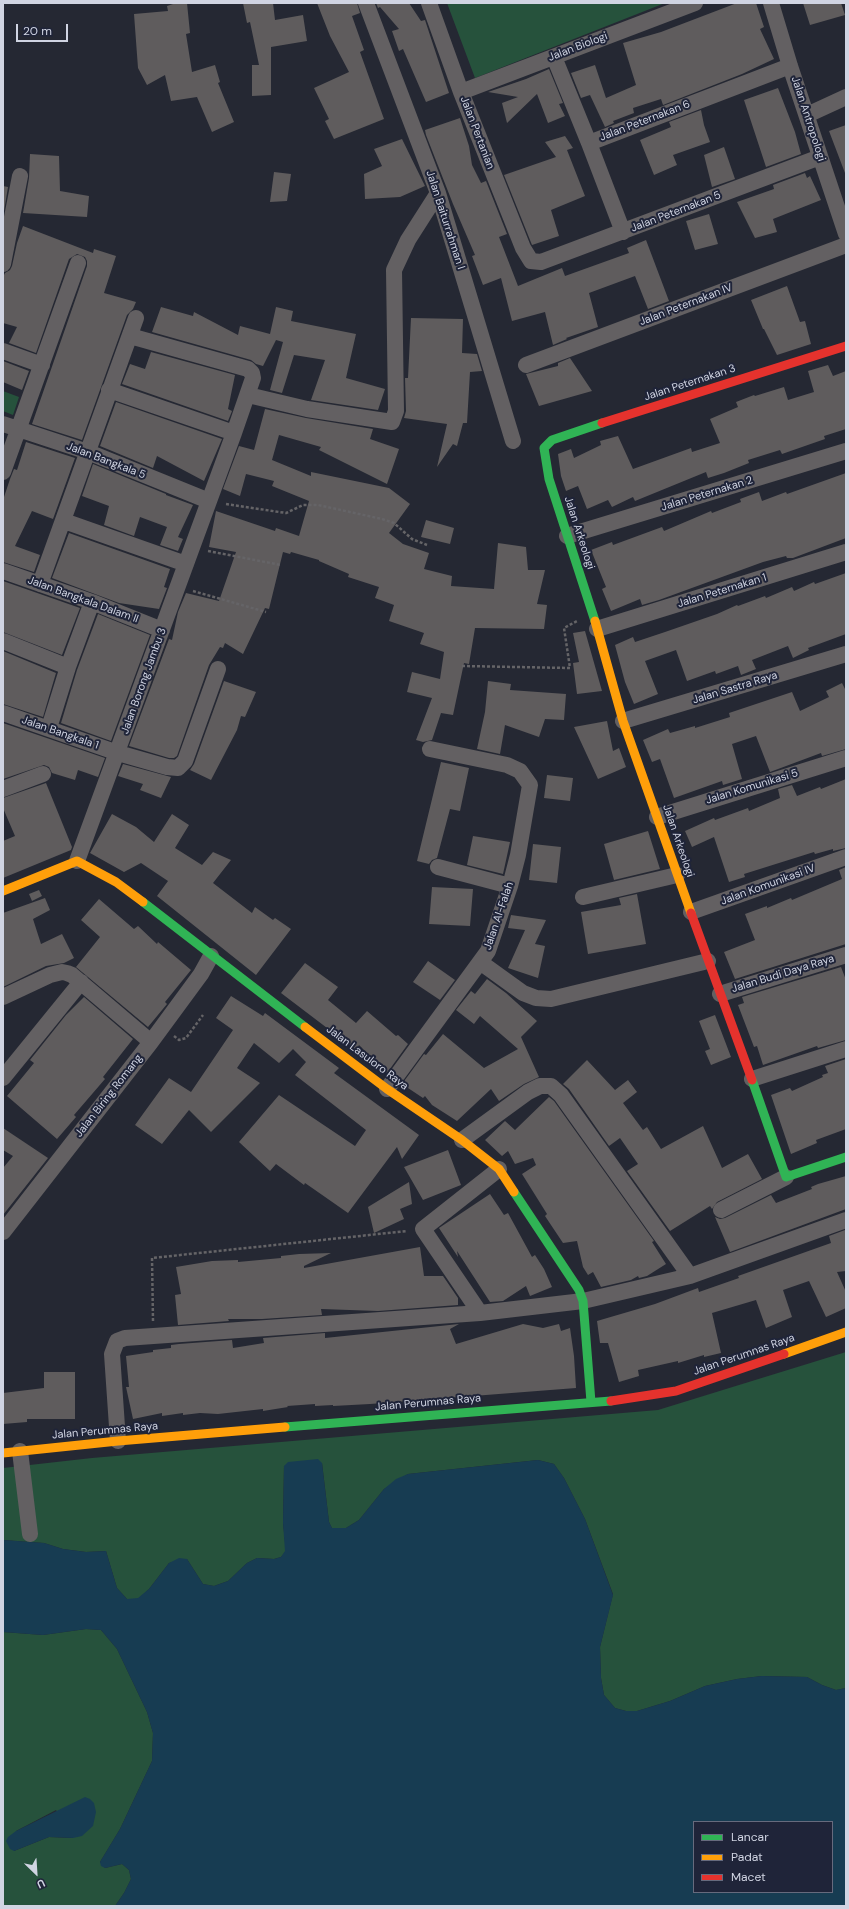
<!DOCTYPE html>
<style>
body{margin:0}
#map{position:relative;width:849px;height:1909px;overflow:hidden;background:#252833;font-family:"DM Sans",sans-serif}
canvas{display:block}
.frame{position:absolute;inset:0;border:4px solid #d0d4e2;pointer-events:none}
.legend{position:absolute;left:693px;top:1821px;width:140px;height:72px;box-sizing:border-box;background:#1f2439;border:1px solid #666a7d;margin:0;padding:5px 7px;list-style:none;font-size:12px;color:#d0d4e2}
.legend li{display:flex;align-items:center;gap:8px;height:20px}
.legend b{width:20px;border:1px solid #666a7d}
.north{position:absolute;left:16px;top:1853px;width:40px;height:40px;-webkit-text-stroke:3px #1f2439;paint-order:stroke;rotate:155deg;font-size:11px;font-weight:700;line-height:16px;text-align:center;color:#d0d4e2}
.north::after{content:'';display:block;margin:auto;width:14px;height:18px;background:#d0d4e2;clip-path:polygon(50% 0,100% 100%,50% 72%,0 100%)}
.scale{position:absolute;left:16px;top:24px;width:52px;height:18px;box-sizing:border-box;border:2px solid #d0d4e2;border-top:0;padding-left:5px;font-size:12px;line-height:14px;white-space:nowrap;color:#d0d4e2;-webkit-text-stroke:3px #1f2439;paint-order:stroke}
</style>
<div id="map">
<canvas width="849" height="1909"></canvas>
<div class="frame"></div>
<ul class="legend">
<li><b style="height:5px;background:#30b455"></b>Lancar</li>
<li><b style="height:5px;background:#ff9f0a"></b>Padat</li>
<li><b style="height:5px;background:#e5322d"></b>Macet</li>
</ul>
<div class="north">U</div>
<div class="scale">20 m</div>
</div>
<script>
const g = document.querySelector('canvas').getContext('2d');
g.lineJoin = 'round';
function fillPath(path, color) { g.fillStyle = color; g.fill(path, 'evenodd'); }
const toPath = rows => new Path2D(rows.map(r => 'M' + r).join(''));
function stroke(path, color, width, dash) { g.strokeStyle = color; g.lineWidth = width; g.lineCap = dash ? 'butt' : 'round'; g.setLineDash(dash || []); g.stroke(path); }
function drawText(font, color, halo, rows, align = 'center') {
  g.font = font + ' "DM Sans",sans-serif'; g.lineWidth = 4; g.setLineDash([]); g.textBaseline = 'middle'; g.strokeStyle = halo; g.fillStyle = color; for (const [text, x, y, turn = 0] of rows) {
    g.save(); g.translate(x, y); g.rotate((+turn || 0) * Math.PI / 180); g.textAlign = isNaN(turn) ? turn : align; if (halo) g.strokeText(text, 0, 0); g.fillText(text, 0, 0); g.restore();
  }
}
const green = toPath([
 [447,3,665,3,475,78],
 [3,391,19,397,13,415,3,411],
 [846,1352,846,1688,836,1690,822,1685,807,1677,762,1676,737,1679,705,1686,670,1701,637,1711,626,1711,615,1708,604,1695,601,1678,600,1647,613,1594,585,1519,564,1478,554,1464,538,1460,408,1474,384,1489,359,1520,346,1528,332,1528,329,1522,322,1463,284,1466,283,1523,286,1551,281,1557,274,1559,257,1558,247,1563,228,1581,214,1586,203,1584,187,1559,169,1563,149,1589,138,1599,127,1599,117,1588,106,1551,86,1552,63,1549,44,1543,3,1540,3,1468,92,1458,658,1410],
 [86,1629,101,1630,117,1649,147,1712,153,1733,152,1761,120,1829,100,1862,105,1868,122,1864,129,1870,131,1879,124,1893,115,1906,3,1906,3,1632,43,1635],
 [56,1810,73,1838,49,1837,14,1851,16,1831]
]);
const water = toPath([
 [318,1459,322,1463,329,1522,332,1528,346,1528,359,1520,384,1489,396,1479,408,1474,538,1460,554,1464,564,1478,585,1519,613,1595,600,1647,601,1678,604,1695,615,1708,626,1711,637,1711,670,1701,705,1686,737,1679,762,1676,807,1677,822,1685,836,1690,846,1688,846,1906,115,1906,124,1893,131,1879,129,1870,122,1864,105,1868,101,1866,100,1862,120,1829,152,1761,153,1733,147,1712,117,1649,101,1630,86,1629,43,1635,3,1632,3,1540,44,1543,63,1549,86,1552,106,1551,117,1588,127,1599,138,1598,149,1589,169,1563,179,1558,187,1559,203,1584,214,1586,228,1581,247,1563,257,1558,274,1559,281,1557,285,1551,283,1523,284,1466,288,1462],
 [694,1822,832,1822,832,1892,694,1892],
 [85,1797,90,1799,94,1803,96,1812,93,1826,82,1836,73,1838,49,1837,14,1851,10,1849,6,1841,8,1837,16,1831]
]);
const building = toPath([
 [176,3,187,3,190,33,186,34,192,72,215,65,220,82,218,83,234,122,212,132,197,97,171,101,165,75,147,85,138,68,134,14,168,11,167,6],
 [243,3,273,3,275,20,303,15,307,41,271,47,271,95,252,96,252,65,259,65,250,22,247,23],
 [317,3,357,3,360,13,352,16,364,50,360,52,384,119,334,139,325,121,329,119,314,88,349,72,330,36],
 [376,3,409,3,421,21,425,20,449,93,426,102,403,49,399,51,392,31,399,29,380,7,378,8],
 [737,3,756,3,764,27,760,29,774,59,742,74,663,105,661,99,633,108,634,113,613,121,614,123,605,127,590,95,581,98,571,73,595,65,606,98,636,85,623,43,661,32],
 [803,3,841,3,845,15,810,25],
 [549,69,563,103,559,104,565,116,548,123,537,94,507,123,502,103,518,97,488,92,526,79],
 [778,88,795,132,801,154,766,167,744,100],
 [701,110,704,125,710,142,673,155,677,165,654,175,640,140,671,127,669,122],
 [460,118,469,146,472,165,481,183,486,181,507,234,499,237,518,286,562,268,565,276,629,253,627,248,646,240,669,301,648,309,635,276,589,293,598,327,566,338,567,339,553,345,545,312,512,321,501,278,483,285,472,256,475,255,453,204,426,135,425,130],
 [846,125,846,173,845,173,829,131],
 [565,136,573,148,567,150,585,196,551,210,559,236,532,245,504,175,556,157,545,142],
 [402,139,425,186,400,197,365,199,364,174,382,166,374,149],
 [724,147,735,179,712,187,704,155],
 [30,154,59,156,60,191,89,196,87,217,23,213,29,178],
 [274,172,291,174,287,201,270,202],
 [805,173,807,178,810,176,821,200,773,219,777,232,755,238,737,202,774,189,773,185],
 [3,186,8,187,4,211,3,211],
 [709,214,718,244,695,250,686,221],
 [23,226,93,253,94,249,116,256,104,293,136,302,133,309,127,315,82,440,32,424,87,266,87,261,85,257,77,254,69,259,36,353,9,343,17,327,3,323,3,277,5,273,10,270,12,266,17,243],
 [787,286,800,322,805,321,811,344,777,355,764,329,763,329,751,300],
 [161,307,193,316,194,312,238,335,240,326,270,334,276,307,293,311,291,321,356,334,346,378,385,389,378,410,311,400,325,360,294,355,282,393,270,390,283,342,276,340,263,366,256,364,251,360,152,332],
 [411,318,463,319,462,353,477,354,482,371,470,372,467,423,463,423,457,446,453,444,437,467,447,424,404,418,406,411,405,378,408,378],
 [151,352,235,375,228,409,232,411,228,421,122,384,130,364,145,369],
 [570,358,592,391,539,406,526,374,558,366,558,363],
 [3,361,29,371,22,390,3,382],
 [828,365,833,376,846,371,846,429,824,436,825,439,782,454,780,450,748,460,749,463,724,473,708,478,706,472,635,501,633,497,612,507,608,500,587,509,578,486,566,491,561,476,558,454,571,449,574,458,601,445,600,441,618,436,633,469,691,448,692,452,720,443,710,419,738,407,736,402,754,395,755,396,784,387,788,400,814,392,808,371],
 [116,402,222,439,204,481,157,456,153,468,100,446],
 [265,409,306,418,373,429,370,439,399,449,387,484,319,450,321,447,279,435,272,460,311,476,311,472,389,488,410,504,389,533,403,544,429,553,424,569,452,576,451,586,494,589,498,543,526,547,528,570,545,570,537,604,547,605,544,629,475,628,469,664,464,663,453,715,441,713,432,740,423,742,416,740,432,698,407,692,412,672,440,679,444,652,420,644,424,633,389,621,394,605,375,598,379,587,348,577,349,574,319,561,319,560,291,552,290,554,283,552,269,609,265,608,243,654,225,643,223,648,220,647,209,665,177,756,174,758,169,758,129,746,169,639,172,640,178,612,186,593,219,601,236,552,209,547,216,511,275,531,276,528,299,536,309,501,272,486,274,481,246,474,240,496,223,489,239,446,254,450],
 [26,442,75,458,53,519,32,511,15,546,40,555,34,572,3,562,3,500,10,479,14,469,17,470],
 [93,464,166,494,166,495,193,505,178,537,183,539,178,551,160,545,167,527,140,517,134,536,104,525,109,506,82,496],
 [846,473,846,538,793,558,787,558,786,556,763,562,659,600,642,605,640,599,611,611,602,589,606,587,591,550,612,542,613,545,662,527,664,531,711,511,712,513,741,502,740,499,759,492,762,501,786,492,787,494],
 [426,520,454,528,450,544,421,537],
 [69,533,170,569,164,587,167,588,159,609,119,603,52,578],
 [846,573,846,634,808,648,809,650,793,658,788,646,752,660,756,669,741,675,738,666,716,674,715,671,687,681,676,650,645,661,658,694,634,704,625,682,615,645,633,637,635,642,665,632,717,614,737,605,738,606,765,596,766,598,792,587,794,591,814,582,815,584],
 [3,581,80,608,62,655,3,632],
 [98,614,150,635,111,741,61,723,77,670],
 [585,631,602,691,577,694,573,663,579,662,573,633],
 [3,651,56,673,43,717,3,704],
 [224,681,256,692,245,717,241,716,237,730,211,780,190,770,194,764],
 [488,681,511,684,510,690,566,694,564,720,545,719,539,737,505,725,500,754,477,749,485,712],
 [842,683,846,691,846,749,822,756,821,753,770,772,756,736,732,744,742,779,723,785,722,781,674,798,660,759,652,762,643,740,668,729,670,733,695,726,695,728,730,717,729,713,792,692,800,711,829,697,826,691],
 [607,721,613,751,619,748,626,767,598,779,574,727],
 [3,723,105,758,98,777,78,770,75,780,52,773,49,767,44,765,3,779],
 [441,762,469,768,460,811,450,809,437,858,432,860,429,864,417,861],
 [123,764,171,777,161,798,140,790,143,784,118,776],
 [547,775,573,778,570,801,544,798],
 [846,779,846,848,833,851,833,849,815,854,814,852,744,874,745,877,729,882,714,837,692,847,685,831,714,818,715,820,748,808,749,811,780,798,778,789,792,785,797,796,820,787,821,789],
 [46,783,72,847,71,850,3,878,3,841,15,836,3,808,3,798],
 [112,814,136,827,154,842,172,814,189,825,175,848,202,865,213,852,231,860,213,883,252,913,255,907,273,920,275,918,291,929,256,975,157,896,168,881,141,863,124,872,90,853],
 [648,831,660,869,614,880,604,844],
 [473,836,510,842,503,874,467,865],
 [533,844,561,847,557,883,529,880],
 [846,867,846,944,735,979,724,952,755,940,745,914,767,906,767,908,791,898,792,900,842,879,839,870],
 [432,887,473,889,470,926,429,924],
 [39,890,42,896,32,901,29,894],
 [637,894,646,944,588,954,581,912,621,905,619,898],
 [45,898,50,910,33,919,41,944,62,934,74,958,64,963,46,966,3,987,3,913],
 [99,899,134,929,138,926,157,944,158,942,191,970,165,1002,167,1004,148,1027,76,967,100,937,81,920],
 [511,915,546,920,535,944,545,946,538,978,508,968,525,930,508,928],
 [428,961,455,980,440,1000,413,982],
 [305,963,338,987,328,1000,356,1023,367,1011,396,1036,398,1035,408,1044,387,1073,359,1045,356,1050,281,993],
 [841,967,846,980,846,1040,818,1048,817,1046,763,1065,757,1046,754,1047,738,1005,744,1003,742,997],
 [487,979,506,993,537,1021,521,1037,539,1077,524,1084,499,1101,491,1089,457,1121,432,1105,425,1096,423,1098,402,1084,424,1054,426,1055,443,1034,484,1068,518,1049,480,1016,474,1024,456,1010,471,991,475,994],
 [231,996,263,1016,265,1013,339,1068,334,1073,419,1135,402,1159,397,1147,348,1213,305,1183,304,1185,276,1164,270,1171,239,1142,279,1095,355,1146,366,1130,295,1075,306,1062,293,1049,279,1063,254,1043,237,1068,260,1083,211,1132,189,1110,162,1144,135,1125,169,1078,191,1092,233,1030,216,1018],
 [84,997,133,1039,103,1077,105,1079,74,1115,76,1117,57,1139,7,1096,34,1063,30,1060,66,1015],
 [715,1015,731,1057,711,1065,705,1051,710,1049,699,1021],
 [846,1059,846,1129,816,1140,817,1143,791,1154,771,1095,790,1088,792,1091,823,1077,822,1075,828,1073,825,1066],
 [587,1060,615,1090,628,1080,637,1092,623,1103,643,1130,647,1127,661,1149,703,1126,722,1168,748,1154,762,1179,717,1202,712,1209,710,1206,670,1231,627,1171,638,1164,620,1138,609,1146,569,1089,563,1084],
 [549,1097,554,1101,654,1241,652,1242,666,1264,647,1276,639,1278,638,1276,631,1280,601,1287,593,1272,588,1275,583,1267,577,1241,563,1243,545,1216,547,1214,522,1174,536,1165,533,1158,515,1164,508,1151,502,1156,485,1140,505,1121,515,1130],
 [3,1128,48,1158,3,1215,3,1168,13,1156,3,1150],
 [448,1150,461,1185,423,1200,404,1167],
 [846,1176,846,1209,730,1252,715,1217,720,1219,725,1218,771,1195,776,1203,812,1189,811,1187,818,1184],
 [409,1182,412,1204,400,1209,404,1219,374,1233,368,1207],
 [490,1194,504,1215,508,1213,532,1257,535,1255,544,1269,552,1287,530,1296,526,1286,503,1301,490,1302,457,1251,458,1257,439,1228],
 [845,1230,846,1271,837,1272,846,1292,846,1308,826,1317,809,1281,783,1290,792,1317,766,1328,756,1300,712,1313,721,1353,704,1357,704,1355,678,1363,678,1361,638,1370,639,1376,619,1382,608,1343,600,1343,597,1321,655,1304,698,1288,699,1292,739,1278,738,1276,831,1243,829,1236],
 [420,1247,424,1276,443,1276,458,1298,458,1305,378,1311,321,1309,322,1315,262,1319,228,1319,229,1321,178,1325,175,1295,181,1294,176,1267,212,1261,238,1260,238,1262,281,1258,281,1256,299,1254,331,1253,304,1266,304,1268],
 [459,1324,450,1329,456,1344,523,1324,543,1328,559,1324,561,1331,570,1328,574,1356,576,1388,370,1404,333,1406,333,1405,315,1406,315,1404,287,1406,288,1407,263,1411,263,1409,218,1414,200,1413,183,1415,183,1413,162,1416,162,1413,133,1419,126,1387,129,1387,126,1356,153,1352,153,1350,171,1348,171,1345,179,1344,232,1340,233,1348,264,1343,263,1338,325,1333,325,1338],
 [44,1372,75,1372,75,1419,27,1419,27,1422,3,1424,3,1393,44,1388]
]);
const path = toPath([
 [226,504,286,513,303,505,318,505,382,519,394,523,412,539,427,545],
 [208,551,281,565],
 [193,591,266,612],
 [462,666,570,668,564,628,577,621],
 [174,1036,179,1040,186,1038,203,1015],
 [153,1321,152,1258,407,1231]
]);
const street = toPath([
 [366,3,438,193,513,441],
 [429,3,461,92,523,248,531,261,541,262,820,157],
 [771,3,790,66,846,234],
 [554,57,589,143],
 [461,92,695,3],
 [807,115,846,97],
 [623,232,589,143,790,66],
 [3,264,20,176],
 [130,336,248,369,252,373,253,378,234,433],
 [3,351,42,365],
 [526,365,846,245],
 [248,395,307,409,392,422,396,411,394,270,408,240,438,193],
 [3,424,88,452,209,501],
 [3,472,78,263],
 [64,521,186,564],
 [567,536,846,451],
 [3,571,92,602,162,630],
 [40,584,136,318],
 [597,629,846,552],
 [3,641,68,667],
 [3,713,118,753,167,767,178,768,185,761,218,669],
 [623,721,846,654],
 [49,728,68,667,92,602],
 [3,789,43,774],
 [657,817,846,758],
 [77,861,234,433,109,390],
 [438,867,510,886],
 [583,897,677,875],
 [691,912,846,857],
 [480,962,523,993,536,998,551,999,708,961],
 [720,994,846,955],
 [3,997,50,975,62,972,67,973,72,975,151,1042],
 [3,1078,81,982],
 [752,1079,846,1049],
 [387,1089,488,951,510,886,518,855,530,785,520,771,507,765,430,749],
 [462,1140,528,1092,540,1086,551,1086,561,1095,690,1276],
 [721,1210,786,1177],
 [3,1232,151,1042,201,974,211,956],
 [480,1313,423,1229,499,1169],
 [118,1441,112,1354,117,1341,125,1338,480,1313,583,1301,690,1276,846,1220],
 [20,1451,30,1534]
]);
const fast = toPath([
 [595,621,549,479,544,448,552,440,602,423],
 [143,902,305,1027],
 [752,1080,786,1177,846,1157],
 [514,1192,579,1290,583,1301,591,1402],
 [285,1427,611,1401]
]);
const slow = toPath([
 [595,621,623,721,691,913],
 [3,891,77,861,116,882,143,902],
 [305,1027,387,1089,462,1140,499,1169,514,1192],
 [784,1354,846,1332],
 [3,1453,118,1441,285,1427]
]);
const jam = toPath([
 [602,423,846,346],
 [691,913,752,1080],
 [611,1401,676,1391,784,1354]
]);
const streetNames = [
 ["Jalan Biologi",578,47,-21],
 ["Jalan Antropologi",808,119,72],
 ["Jalan Peternakan 6",645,121,-21],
 ["Jalan Pertanian",477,133,69],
 ["Jalan Peternakan 5",676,212,-21],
 ["Jalan Baiturrahman I",445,220,72],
 ["Jalan Peternakan IV",686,305,-21],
 ["Jalan Peternakan 3",690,383,-18],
 ["Jalan Bangkala 5",106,461,21],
 ["Jalan Peternakan 2",707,494,-17],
 ["Jalan Arkeologi",579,533,72],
 ["Jalan Peternakan 1",722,591,-17],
 ["Jalan Bangkala Dalam II",83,600,20],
 ["Jalan Borong Jambu 3",144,681,-70],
 ["Jalan Sastra Raya",735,688,-17],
 ["Jalan Bangkala 1",60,733,19],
 ["Jalan Komunikasi 5",752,787,-17],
 ["Jalan Arkeologi",678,841,71],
 ["Jalan Komunikasi IV",768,885,-20],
 ["Jalan Al-Falah",499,916,-71],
 ["Jalan Budi Daya Raya",783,974,-17],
 ["Jalan Lasuloro Raya",367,1058,37],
 ["Jalan Biring Romang",109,1096,-52],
 ["Jalan Perumnas Raya",744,1355,-19],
 ["Jalan Perumnas Raya",428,1403,-5],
 ["Jalan Perumnas Raya",105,1431,-5]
];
fillPath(green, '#26523c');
fillPath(water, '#173c52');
fillPath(building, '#5f5c5d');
stroke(path, '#656467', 2.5, [3, 2]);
stroke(street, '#636062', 16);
stroke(fast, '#30b455', 9);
stroke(slow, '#ff9f0a', 9);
stroke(jam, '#e5322d', 9);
drawText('11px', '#d0d4e2', '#1f2439', streetNames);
</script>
